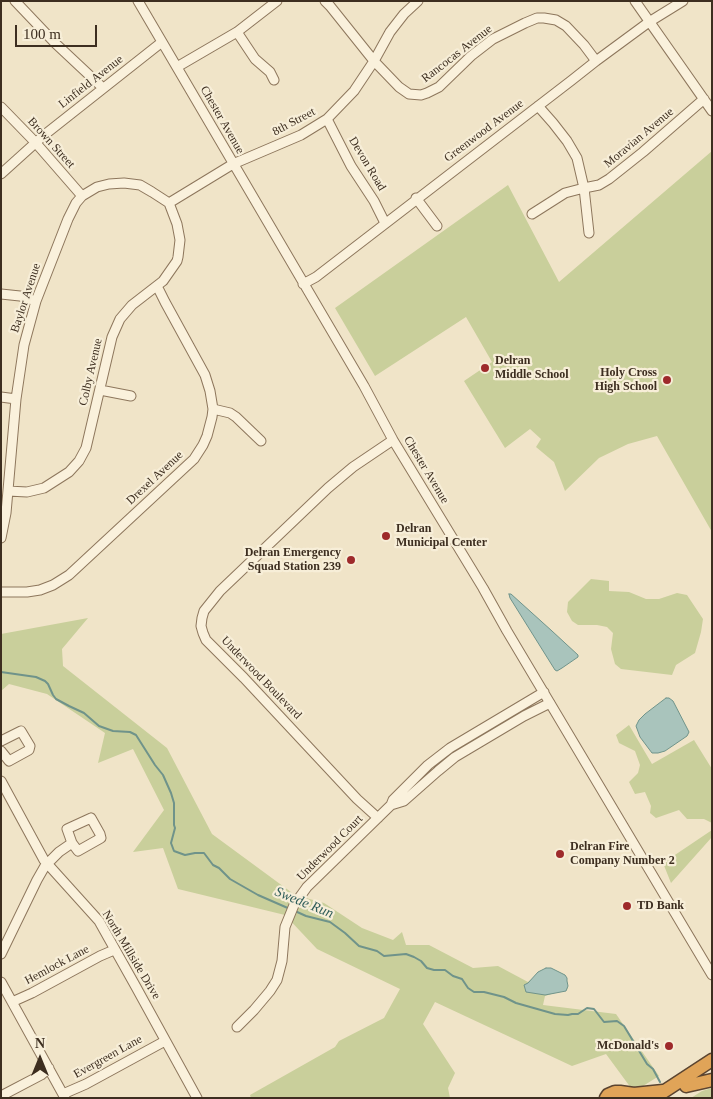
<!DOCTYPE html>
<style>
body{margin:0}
#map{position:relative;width:713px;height:1099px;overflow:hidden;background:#f0e4c8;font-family:"Times New Roman",serif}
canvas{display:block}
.frame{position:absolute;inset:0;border:2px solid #3d2e20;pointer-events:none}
.north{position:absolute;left:15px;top:1034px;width:50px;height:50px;-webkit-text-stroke:4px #f7eed8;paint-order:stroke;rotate:0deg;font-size:14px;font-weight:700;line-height:20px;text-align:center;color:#3d2e20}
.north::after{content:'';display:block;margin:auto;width:18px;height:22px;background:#3d2e20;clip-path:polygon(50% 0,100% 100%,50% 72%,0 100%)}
.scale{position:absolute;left:15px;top:25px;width:82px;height:22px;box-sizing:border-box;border:2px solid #3d2e20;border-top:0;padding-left:6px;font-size:15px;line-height:18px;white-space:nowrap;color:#3d2e20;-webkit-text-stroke:4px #f7eed8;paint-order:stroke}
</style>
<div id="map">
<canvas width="713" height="1099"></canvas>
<div class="frame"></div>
<div class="north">N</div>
<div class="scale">100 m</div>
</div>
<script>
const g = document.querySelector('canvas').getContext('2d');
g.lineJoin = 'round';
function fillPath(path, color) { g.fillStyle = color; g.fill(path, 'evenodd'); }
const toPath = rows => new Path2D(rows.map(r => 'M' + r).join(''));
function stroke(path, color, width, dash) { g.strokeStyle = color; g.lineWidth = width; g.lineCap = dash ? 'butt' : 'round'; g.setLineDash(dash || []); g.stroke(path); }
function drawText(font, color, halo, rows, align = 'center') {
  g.font = font + ' "Times New Roman",serif'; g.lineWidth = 4.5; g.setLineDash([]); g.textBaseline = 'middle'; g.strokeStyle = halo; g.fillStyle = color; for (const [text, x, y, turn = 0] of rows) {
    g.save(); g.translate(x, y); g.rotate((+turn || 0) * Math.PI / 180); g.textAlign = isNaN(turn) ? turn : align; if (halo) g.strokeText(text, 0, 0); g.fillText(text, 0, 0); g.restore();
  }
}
const green = toPath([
 [712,151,712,532,657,436,628,444,599,458,565,491,554,462,536,447,541,439,530,429,505,448,464,381,492,362,466,317,375,376,335,308,508,185,559,282],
 [591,579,609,581,609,591,629,592,646,599,659,599,677,593,687,595,703,619,701,632,695,653,676,665,672,675,621,669,615,664,611,649,613,633,607,627,597,625,578,625,572,621,567,612,568,602],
 [88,618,62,649,63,666,167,748,212,834,295,895,324,903,362,928,393,940,402,932,406,945,429,945,473,968,498,966,528,982,546,968,568,989,545,996,543,1005,616,1014,659,1076,635,1091,631,1088,606,1054,572,1066,435,1002,423,1024,455,1073,448,1088,450,1098,251,1098,250,1095,335,1047,339,1041,384,1018,400,989,317,949,285,915,178,889,163,848,133,852,164,810,133,749,98,763,105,733,47,694,9,684,1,691,1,634],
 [629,725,652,764,694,740,712,769,712,823,704,819,687,819,679,810,656,818,650,813,651,806,645,792,635,794,629,782,638,773,640,765,635,751,619,743,616,735],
 [712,830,712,837,671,883,663,863],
 [712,1088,712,1098,691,1098,702,1091]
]);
const water = toPath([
 [509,594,511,594,552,631,578,655,578,657,562,668,557,671,555,670,510,598,509,594],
 [666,698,669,698,673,701,689,732,687,736,665,751,658,753,652,753,640,737,636,726,639,720,645,714,666,698],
 [546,968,551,968,565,975,567,978,567,981,568,986,566,991,545,995,526,992,524,985,528,983,538,972,546,968]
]);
const stream = toPath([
 [1,672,36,677,45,681,48,684,53,695,56,699,69,706,84,713,99,726,113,731,130,732,136,735,155,765,163,775,171,793,174,803,174,825,175,828,171,843,174,851,185,855,195,853,204,853,213,865,219,868,230,879,258,895,290,909],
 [295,911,306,916,330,922,345,933,359,946,377,951,384,956,406,954,414,957,421,961,427,968,434,970,445,970,453,976,462,979,468,988,474,992,484,992,504,997,516,1003,555,1014,568,1015,572,1014,578,1014,587,1008,594,1009,604,1022,617,1021,624,1026,647,1064,653,1069,660,1082]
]);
const minor = toPath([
 [15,1,55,43,103,88],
 [138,1,364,386,393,440,483,588,507,631,712,975],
 [325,1,330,6,374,61,399,87,409,94,421,95,427,93,439,87,471,56,493,39,525,23,537,18,544,18,556,20,566,26,584,45,596,61],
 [635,1,712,111],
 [237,32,255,59,270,72,274,80],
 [177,67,237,32,277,1],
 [538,106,553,123,567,141,577,158,584,188,589,233],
 [1,107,35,142,82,196],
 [327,119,351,166,374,201,385,223],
 [1,174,43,136,162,42],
 [416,198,437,226],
 [169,203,233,164,301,135,327,119,354,91,374,61,390,32,404,14,418,1],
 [532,214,565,193,584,188,599,185,609,179,643,152,704,99],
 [303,284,316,277,572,80,596,61,649,22,683,1],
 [1,294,20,296,36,301],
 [100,390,131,396],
 [1,397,16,399],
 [213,409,230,413,236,417,261,441],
 [8,491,27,492,44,488,69,472,79,461,86,448,112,337,120,319,132,305,163,281,177,261,178,257,180,240,177,224,169,203],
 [1,538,6,513,16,399,24,345,36,301,68,219,76,203,82,196,97,187,109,184,124,183,140,185,152,192,169,203],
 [1,592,27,592,40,590,53,585,69,575,194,459,203,445,207,436,212,417,213,409,210,391,205,375,165,302,157,286],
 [1,741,21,731,30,746,29,750,9,761,1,751],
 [1,781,44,860,99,921,136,987,197,1098],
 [391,805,404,801,438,771,455,757,524,716,550,703],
 [91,818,100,834,101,838,78,851,72,843,67,829,91,818],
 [378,818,357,799,244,678,206,640,203,633,201,626,202,618,204,611,220,591,328,488,353,467,393,440],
 [1,954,37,880,45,866,59,852,72,843],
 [1,982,65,1098],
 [12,1002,32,993,100,956,114,950],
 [237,1027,254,1010,270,991,277,980,282,961,285,927,294,905,307,887,391,805,393,800,428,765,450,748,544,692],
 [63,1094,86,1084,165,1041],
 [1,1096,41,1075,49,1068]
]);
const highway = toPath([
 [686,1086,712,1080],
 [606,1098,608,1095,615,1092,620,1092,634,1094,663,1091],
 [654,1098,712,1060]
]);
const markers = [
 [485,368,5,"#9e2a2b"],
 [667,380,5,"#9e2a2b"],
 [386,536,5,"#9e2a2b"],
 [351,560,5,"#9e2a2b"],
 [560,854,5,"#9e2a2b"],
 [627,906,5,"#9e2a2b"],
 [669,1046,5,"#9e2a2b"]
];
const streetNames = [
 ["Rancocas Avenue",457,54,-38],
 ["Linfield Avenue",91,82,-38],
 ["Chester Avenue",222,120,60],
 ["8th Street",294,122,-28],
 ["Greenwood Avenue",484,131,-37],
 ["Moravian Avenue",639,138,-40],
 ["Brown Street",51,143,48],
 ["Devon Road",367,164,59],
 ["Baylor Avenue",26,298,-72],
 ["Colby Avenue",91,372,-77],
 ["Chester Avenue",426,470,59],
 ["Drexel Avenue",155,478,-43],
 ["Underwood Boulevard",261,678,46],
 ["Underwood Court",330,848,-45],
 ["North Millside Drive",131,955,59],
 ["Hemlock Lane",57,965,-28],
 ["Evergreen Lane",108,1057,-29]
];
const poiNames = [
 ["Delran",495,361],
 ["Middle School",495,375],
 ["Holy Cross",657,373,"right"],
 ["High School",657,387,"right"],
 ["Delran",396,529],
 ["Municipal Center",396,543],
 ["Delran Emergency",341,553,"right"],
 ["Squad Station 239",341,567,"right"],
 ["Delran Fire",570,847],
 ["Company Number 2",570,861],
 ["TD Bank",637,906],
 ["McDonald's",659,1046,"right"]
];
const waterNames = [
 ["Swede Run",304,903,22]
];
fillPath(green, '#c9cf9b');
fillPath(water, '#a9c4bc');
stroke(water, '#6f938a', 1);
stroke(stream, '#6f938a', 2);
stroke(minor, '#8d765c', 11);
stroke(highway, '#5b4430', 15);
stroke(minor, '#faf1dc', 9);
stroke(highway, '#e0a458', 12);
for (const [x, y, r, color] of markers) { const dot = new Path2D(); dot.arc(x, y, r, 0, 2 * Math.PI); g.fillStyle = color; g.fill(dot); stroke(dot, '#f7eed8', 2); }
drawText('12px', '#3d2e20', '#f7eed8', streetNames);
drawText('bold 12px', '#3d2e20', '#f7eed8', poiNames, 'left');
drawText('italic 14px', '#2f5d5a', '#f7eed8', waterNames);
</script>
